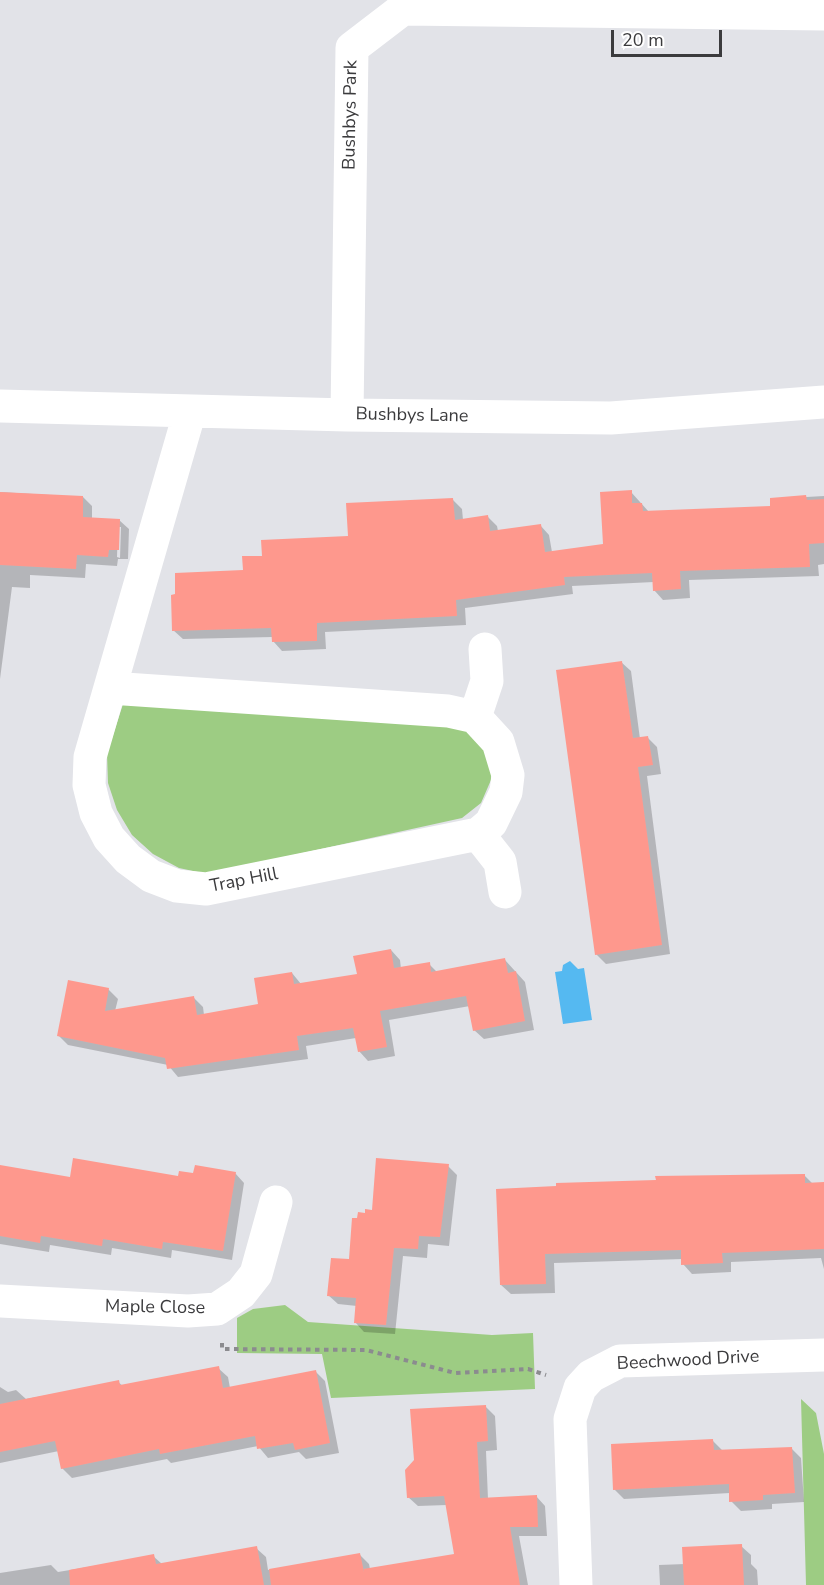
<!DOCTYPE html>
<style>
body{margin:0}
#map{position:relative;width:824px;height:1585px;overflow:hidden;background:#e2e3e8;font-family:"Nunito Sans",sans-serif}
canvas{display:block}
.scale{position:absolute;left:611px;top:30px;width:111px;height:27px;box-sizing:border-box;border:3px solid #3b3b3d;border-top:0;padding-left:8px;font-size:18px;line-height:21px;white-space:nowrap;color:#3b3b3d;-webkit-text-stroke:4px #fff;paint-order:stroke}
</style>
<div id="map">
<canvas width="824" height="1585"></canvas>
<div class="scale">20 m</div>
</div>
<script>
const g = document.querySelector('canvas').getContext('2d');
g.lineJoin = 'round';
function fillPath(path, color) { g.fillStyle = color; g.fill(path, 'evenodd'); }
const toPath = rows => new Path2D(rows.map(r => 'M' + r).join(''));
function stroke(path, color, width, dash) { g.strokeStyle = color; g.lineWidth = width; g.lineCap = dash ? 'butt' : 'round'; g.setLineDash(dash || []); g.stroke(path); }
function drawText(font, color, halo, rows, align = 'center') {
  g.font = font + ' "Nunito Sans",sans-serif'; g.lineWidth = 6; g.setLineDash([]); g.textBaseline = 'middle'; g.strokeStyle = halo; g.fillStyle = color; for (const [text, x, y, turn = 0] of rows) {
    g.save(); g.translate(x, y); g.rotate((+turn || 0) * Math.PI / 180); g.textAlign = isNaN(turn) ? turn : align; if (halo) g.strokeText(text, 0, 0); g.fillText(text, 0, 0); g.restore();
  }
}
const green = toPath([
 [123,704,464,728,483,745,491,768,491,780,481,803,462,818,207,874,179,868,153,854,132,835,117,810,108,783,107,754],
 [285,1305,308,1322,492,1335,533,1333,535,1389,331,1398,322,1354,237,1353,237,1318,253,1309],
 [801,1399,816,1413,824,1454,824,1585,806,1585]
]);
const water = toPath([
 [570,961,578,969,584,968,592,1020,563,1024,555,972,562,971,563,965]
]);
const shadow = toPath([
 [0,492,83,497,92,506,92,519,119,520,129,529,128,559,118,559,117,566,86,564,85,578,30,575,30,588,12,587,0,679],
 [118,527,121,527,120,558,117,557],
 [631,492,649,512,771,507,771,499,824,496,824,564,818,565,819,576,689,580,690,598,663,600,654,590,654,582,572,586,573,594,465,608,466,625,325,632,326,649,282,651,273,641,273,637,183,639,173,630,264,557,349,538,453,500,462,509,463,520,488,517,497,526,498,531,540,525,549,535,552,552,604,546],
 [621,662,631,671,640,739,648,738,657,747,661,774,647,776,670,954,606,964,596,954],
 [391,950,400,960,401,969,429,964,438,973,505,960,525,982,534,1030,484,1039,474,1030,470,1006,389,1020,395,1056,368,1061,359,1051,356,1038,306,1046,308,1059,178,1077,168,1065,68,1045,59,1036,108,989,118,999,115,1011,194,998,203,1007,204,1015,260,1006,292,973,301,984,358,975],
 [448,1166,457,1175,449,1246,428,1244,427,1258,403,1256,395,1334,364,1332,355,1322,357,1306,338,1304,328,1295,351,1261,366,1214],
 [0,1167,71,1178,180,1178,235,1173,244,1183,232,1260,172,1250,171,1258,112,1248,111,1255,50,1245,49,1252,0,1244],
 [804,1175,813,1184,824,1184,824,1269,821,1258,731,1262,731,1272,692,1274,683,1264,683,1259,554,1263,555,1293,511,1294,501,1285,498,1190],
 [218,1368,228,1377,230,1388,315,1371,325,1381,339,1453,306,1459,299,1452,268,1458,258,1446,171,1463,167,1459,72,1478,62,1468,59,1451,0,1463,0,1387,8,1392,16,1390,26,1399,118,1382,123,1386],
 [485,1406,495,1416,497,1450,486,1451,488,1499,536,1496,545,1506,547,1536,519,1536,528,1585,0,1585,0,1573,51,1565,58,1572,153,1556,162,1564,256,1548,266,1557,268,1570,360,1555,369,1564,370,1569,456,1555,447,1505,418,1506,408,1497],
 [713,1441,722,1450,792,1449,801,1458,804,1502,772,1504,772,1509,741,1511,731,1501,730,1493,624,1499,614,1489],
 [741,1546,751,1555,751,1564,757,1570,758,1585,660,1585,659,1565,685,1564]
]);
const building = toPath([
 [632,490,632,503,642,503,643,511,770,506,770,498,806,495,807,500,824,499,824,543,809,544,810,567,680,571,681,589,653,591,652,573,564,577,565,585,456,600,457,616,317,623,317,641,272,642,271,628,172,631,171,595,175,594,175,573,243,570,242,556,262,556,261,540,348,536,346,503,453,498,455,520,488,515,490,531,541,524,545,552,603,544,600,492],
 [0,492,83,496,83,517,120,519,119,550,109,550,108,557,77,555,76,569,0,565],
 [622,661,633,738,648,736,653,765,638,767,662,945,595,955,556,670],
 [391,949,394,968,430,962,431,972,505,958,508,973,516,971,525,1021,473,1031,466,996,380,1011,387,1047,358,1052,353,1028,297,1036,299,1050,167,1069,165,1058,57,1036,68,980,109,988,105,1011,194,996,197,1015,258,1004,254,978,292,972,294,984,357,974,353,956],
 [73,1158,178,1176,179,1171,193,1173,195,1165,236,1172,223,1251,163,1242,162,1249,103,1239,102,1246,41,1236,40,1243,0,1236,0,1165,70,1177],
 [376,1158,449,1164,440,1237,419,1236,418,1249,394,1248,386,1325,354,1323,356,1298,327,1296,331,1258,349,1259,352,1218,357,1218,358,1212,365,1213,365,1209,372,1210],
 [805,1174,805,1183,824,1182,824,1249,722,1253,723,1263,681,1265,681,1250,545,1254,546,1284,500,1285,496,1189,556,1186,556,1183,656,1180,655,1176],
 [219,1366,223,1388,316,1370,330,1443,295,1450,293,1443,257,1449,255,1436,160,1454,159,1449,61,1469,55,1441,0,1452,0,1404,119,1380,120,1385],
 [486,1405,488,1441,477,1442,480,1498,537,1495,538,1527,510,1527,520,1585,271,1585,269,1569,360,1553,364,1572,363,1569,454,1554,444,1496,407,1498,405,1470,414,1460,410,1409],
 [713,1439,714,1450,792,1447,795,1493,763,1495,763,1500,729,1502,729,1484,613,1490,611,1444],
 [742,1544,744,1585,684,1585,682,1547],
 [257,1546,264,1585,70,1585,69,1570,154,1554,156,1564]
]);
const path = toPath([
 [222,1343,222,1349,366,1350,455,1373,528,1369,546,1375]
]);
const minor = toPath([
 [0,406,347,415,611,418,824,402],
 [347,415,352,48,403,9,824,14],
 [110,688,448,711,475,717,498,742,508,775,506,792,491,823,478,834,206,889,177,886,151,876,128,859,109,838,96,813,89,785,90,757,190,411],
 [475,717,487,681,485,649],
 [478,834,500,862,505,892],
 [0,1301,188,1311,217,1309,241,1293,256,1274,276,1202],
 [576,1585,570,1419,580,1388,591,1376,620,1361,824,1355]
]);
const streetNames = [
 ["Bushbys Park",351,115,-89],
 ["Bushbys Lane",412,416,1],
 ["Trap Hill",244,881,-11],
 ["Maple Close",155,1308,1],
 ["Beechwood Drive",688,1361,-3]
];
fillPath(green, '#9dcc83');
fillPath(water, '#55b9f1');
fillPath(shadow, '#0003');
fillPath(building, '#fe988d');
stroke(path, '#8b8b8f', 4, [4.5, 4.5]);
stroke(minor, '#fff', 33);
drawText('18px', '#3b3b3d', '#fff', streetNames);
</script>
